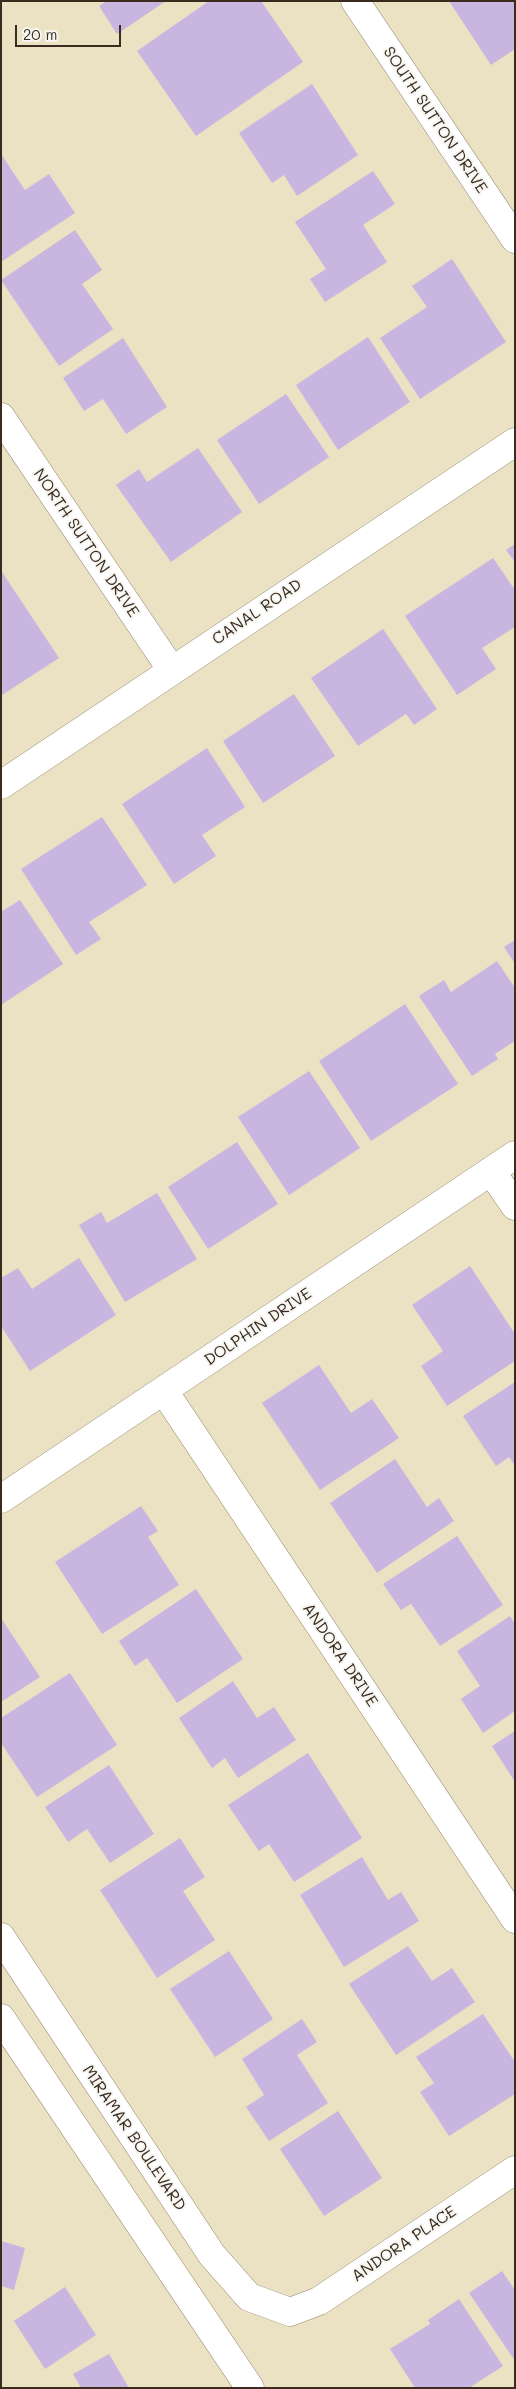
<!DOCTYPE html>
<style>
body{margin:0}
#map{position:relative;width:516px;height:2389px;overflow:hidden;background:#ebe2c3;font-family:Mali,sans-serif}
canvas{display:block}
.frame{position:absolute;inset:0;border:2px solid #3b2a1e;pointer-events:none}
.scale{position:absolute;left:15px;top:25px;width:106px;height:22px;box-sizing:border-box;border:2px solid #3b2a1e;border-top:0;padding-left:6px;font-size:15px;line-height:18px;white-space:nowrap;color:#3b2a1e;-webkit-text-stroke:4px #f6f6f2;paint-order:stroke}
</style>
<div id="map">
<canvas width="516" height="2389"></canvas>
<div class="frame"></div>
<div class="scale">20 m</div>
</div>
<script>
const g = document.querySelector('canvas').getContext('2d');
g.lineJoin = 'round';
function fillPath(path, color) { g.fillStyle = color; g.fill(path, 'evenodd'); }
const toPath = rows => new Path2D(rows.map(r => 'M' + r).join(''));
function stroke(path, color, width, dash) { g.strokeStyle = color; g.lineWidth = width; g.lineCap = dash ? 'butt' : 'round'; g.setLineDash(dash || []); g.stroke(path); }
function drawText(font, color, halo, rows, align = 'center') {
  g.font = font + ' Mali,sans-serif'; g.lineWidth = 4; g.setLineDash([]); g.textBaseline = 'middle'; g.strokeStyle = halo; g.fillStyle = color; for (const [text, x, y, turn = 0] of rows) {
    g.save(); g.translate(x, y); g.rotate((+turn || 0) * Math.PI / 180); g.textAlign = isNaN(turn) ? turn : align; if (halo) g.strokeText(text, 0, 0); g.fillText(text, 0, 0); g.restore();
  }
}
const building = toPath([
 [107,1,166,1,117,34,99,6],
 [209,1,261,1,303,62,196,136,137,51],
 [449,1,515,1,515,49,491,65],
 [312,84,358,155,297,196,284,175,272,183,239,133],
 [1,154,25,190,49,174,75,213,1,262],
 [373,171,395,204,363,225,387,262,325,302,310,279,326,269,295,222],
 [75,230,102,270,82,284,113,329,59,366,1,280],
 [452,259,506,342,420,399,380,338,427,307,412,286],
 [368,337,410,402,338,450,296,385],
 [123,338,167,407,126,434,103,399,84,411,63,378],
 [286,394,329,457,259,504,217,440],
 [198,448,242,512,171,562,116,485,139,469,147,482],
 [515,544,515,562,506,550],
 [493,558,515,590,515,627,482,648,496,669,457,695,405,616],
 [2,572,59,658,2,695,1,573],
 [383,629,437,709,414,725,406,714,358,746,311,678],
 [294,694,335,756,263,803,223,741],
 [207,748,245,807,202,835,216,856,174,884,122,804],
 [102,817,147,885,89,922,101,939,76,955,21,869],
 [20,900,63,964,1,1005,1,912],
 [515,940,515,964,504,947],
 [497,961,515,988,515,1041,495,1054,498,1059,472,1076,419,996,444,980,451,992],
 [405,1004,458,1084,371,1141,319,1061],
 [309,1071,360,1148,289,1195,238,1117],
 [237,1142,278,1204,208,1249,168,1187],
 [157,1193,197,1259,125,1302,79,1225,101,1212,107,1223],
 [79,1258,116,1315,30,1371,1,1326,1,1278,18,1268,32,1289],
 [470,1266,515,1334,515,1361,447,1406,421,1366,443,1351,412,1305],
 [319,1365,351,1413,372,1399,399,1438,320,1490,262,1403],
 [515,1382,515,1466,509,1457,496,1466,463,1416],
 [395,1459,427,1507,439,1498,454,1521,377,1573,330,1503],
 [141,1506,158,1531,148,1537,179,1585,102,1634,55,1562],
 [457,1536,503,1605,440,1646,411,1604,401,1610,383,1584],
 [196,1589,243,1659,177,1703,147,1658,135,1666,119,1641],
 [510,1616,515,1624,515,1711,483,1733,461,1699,480,1686,457,1651],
 [1,1618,40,1677,1,1702],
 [70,1673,117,1745,37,1797,1,1743,1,1718],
 [233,1681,257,1718,274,1707,296,1740,238,1778,225,1758,212,1768,179,1718],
 [515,1731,515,1782,492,1746],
 [308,1753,362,1838,294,1882,269,1844,259,1851,228,1805],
 [109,1765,154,1834,110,1863,87,1829,68,1842,45,1807],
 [180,1838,205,1877,183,1891,215,1940,157,1978,100,1890],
 [362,1857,388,1900,401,1892,419,1921,344,1967,300,1895],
 [408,1946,432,1981,452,1968,475,2002,396,2055,349,1984],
 [229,1951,273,2019,215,2057,170,1989],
 [483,2014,515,2062,515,2094,449,2136,420,2092,434,2083,416,2057],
 [302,2019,317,2042,297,2055,328,2103,269,2141,246,2107,264,2095,242,2059],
 [338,2111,382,2178,324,2216,280,2149],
 [1,2241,25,2248,14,2290,1,2286],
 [502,2271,515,2290,515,2361,469,2293],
 [65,2287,96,2335,45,2369,14,2321],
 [459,2299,503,2366,469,2388,415,2388,390,2349,430,2324,428,2320],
 [109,2354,129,2388,81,2388,73,2374]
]);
const street = toPath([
 [355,1,515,239],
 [1,417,171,669],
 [1,785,515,442],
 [491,1171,515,1206],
 [164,1391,515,1919],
 [1,1937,212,2255,249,2297,290,2312,319,2301,515,2170]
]);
const secondary = toPath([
 [1,1499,515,1155],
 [1,2018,250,2388]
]);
const streetNames = [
 ["SOUTH SUTTON DRIVE",435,120,56],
 ["NORTH SUTTON DRIVE",86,543,56],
 ["CANAL ROAD",257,612,-34],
 ["DOLPHIN DRIVE",258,1327,-34],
 ["ANDORA DRIVE",340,1655,56],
 ["MIRAMAR BOULEVARD",134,2138,56],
 ["ANDORA PLACE",404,2244,-34]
];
fillPath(building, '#c8b6e0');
stroke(street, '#938670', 29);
stroke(secondary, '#938670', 29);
stroke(street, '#fff', 28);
stroke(secondary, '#fff', 28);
drawText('16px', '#3b2a1e', '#f6f6f2', streetNames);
</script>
